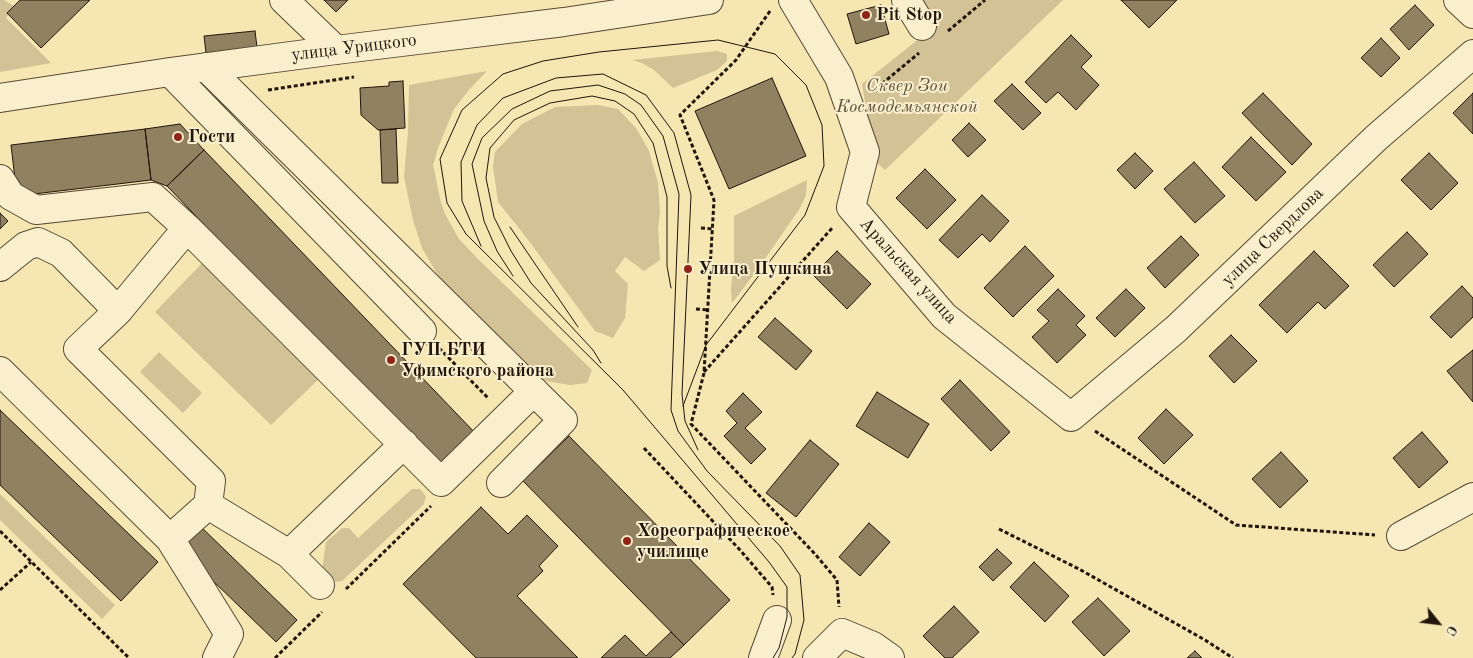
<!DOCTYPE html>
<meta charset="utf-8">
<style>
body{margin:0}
#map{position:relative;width:1473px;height:658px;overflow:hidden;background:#f6e6b2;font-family:"Old Standard TT",serif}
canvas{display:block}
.north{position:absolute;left:1413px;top:598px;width:50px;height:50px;-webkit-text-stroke:4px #f9efcd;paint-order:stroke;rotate:119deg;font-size:14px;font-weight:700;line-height:20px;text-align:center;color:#21150a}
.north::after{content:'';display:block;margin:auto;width:18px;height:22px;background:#21150a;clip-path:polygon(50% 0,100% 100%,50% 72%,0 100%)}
</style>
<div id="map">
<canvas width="1473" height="658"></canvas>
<div class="north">С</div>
</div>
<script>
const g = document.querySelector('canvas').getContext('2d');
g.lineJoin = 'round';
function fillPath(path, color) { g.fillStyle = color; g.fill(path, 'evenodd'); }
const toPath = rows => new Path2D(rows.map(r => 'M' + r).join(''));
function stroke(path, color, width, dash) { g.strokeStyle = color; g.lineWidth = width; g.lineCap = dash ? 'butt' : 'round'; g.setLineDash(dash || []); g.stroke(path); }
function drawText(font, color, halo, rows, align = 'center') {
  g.font = font + ' "Old Standard TT",serif'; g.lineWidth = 4; g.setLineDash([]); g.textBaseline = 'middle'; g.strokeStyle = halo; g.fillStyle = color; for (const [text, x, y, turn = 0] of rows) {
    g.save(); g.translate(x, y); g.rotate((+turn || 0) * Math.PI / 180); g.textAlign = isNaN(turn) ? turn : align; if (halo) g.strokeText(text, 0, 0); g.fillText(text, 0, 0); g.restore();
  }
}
const green = toPath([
 [0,0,4,0,14,6,6,18,51,63,0,72],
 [921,0,1063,0,885,170,875,161,862,84,935,26],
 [717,51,727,54,727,61,717,70,673,88,654,70,642,63,632,60],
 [487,71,468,91,454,109,438,148,433,165,441,203,445,214,459,239,477,258,592,370,587,383,570,385,546,381,443,284,422,248,413,220,404,177,408,132,409,85],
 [598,105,618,109,636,128,649,151,658,183,660,212,658,228,660,260,644,271,625,257,615,271,628,284,625,318,613,338,595,331,526,237,498,202,493,166,495,152,522,124,555,107],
 [807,180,806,195,800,208,758,269,732,303,731,288,734,260,734,216],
 [207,258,323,375,271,425,155,312],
 [159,352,202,393,183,413,140,372],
 [412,489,420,489,426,496,424,504,342,581,334,582,322,570,326,542,342,528,349,528,358,538],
 [0,494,115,605,102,619,0,520]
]);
const building = toPath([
 [20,0,90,0,41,48,7,13,20,0],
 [324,0,348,0,336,12,324,0],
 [1121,0,1177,0,1149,28,1121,0],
 [881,5,889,34,856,44,847,14,881,5],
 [1415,5,1434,25,1409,50,1390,29,1415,5],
 [255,31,257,47,206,53,204,36,255,31],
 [1071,35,1092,56,1081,67,1099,85,1076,110,1058,92,1046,103,1025,82,1071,35],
 [1381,38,1400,58,1381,77,1361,58,1381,38],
 [772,78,806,156,729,189,695,111,772,78],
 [403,81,405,128,378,130,361,115,360,88,389,86,389,82,403,81],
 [1012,84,1041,113,1023,130,994,101,1012,84],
 [1263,93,1312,144,1292,165,1242,113,1263,93],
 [1473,93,1473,134,1453,113,1473,93],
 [969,123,986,140,968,157,952,140,969,123],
 [180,124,204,150,167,186,151,180,145,129,180,124],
 [145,129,151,180,17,196,11,145,145,129],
 [396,129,398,183,382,183,380,130,396,129],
 [1251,137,1286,172,1256,201,1222,167,1251,137],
 [204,150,478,436,441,471,167,186,204,150],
 [1135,153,1153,171,1135,189,1117,170,1135,153],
 [1429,153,1458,183,1431,210,1401,180,1429,153],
 [1194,162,1225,196,1195,223,1164,189,1194,162],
 [925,169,956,200,927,229,896,198,925,169],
 [982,195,1009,221,990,242,982,234,958,258,939,240,982,195],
 [0,213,8,221,0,229,0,213],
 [1407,232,1428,254,1394,287,1373,265,1407,232],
 [1181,236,1199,255,1165,288,1147,268,1181,236],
 [1025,246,1054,276,1013,317,984,288,1025,246],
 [837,251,871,284,847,309,813,275,837,251],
 [1314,251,1349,286,1325,309,1318,302,1287,333,1259,305,1314,251],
 [1462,286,1473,298,1473,317,1451,338,1430,317,1462,286],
 [1058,289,1085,316,1076,325,1086,335,1057,363,1032,337,1049,321,1037,310,1058,289],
 [1126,289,1145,308,1115,337,1096,318,1126,289],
 [775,318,812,351,796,370,758,337,775,318],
 [1231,335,1257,361,1234,383,1209,356,1231,335],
 [1473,350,1473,402,1447,371,1473,350],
 [960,380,1010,432,991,451,941,399,960,380],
 [877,392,929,424,908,458,856,426,877,392],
 [743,393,762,412,745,428,766,449,751,464,724,436,737,423,726,411,743,393],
 [1166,409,1193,435,1164,464,1138,438,1166,409],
 [0,410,158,562,121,601,0,485,0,410],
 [1422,432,1448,462,1419,488,1393,458,1422,432],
 [569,436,730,600,684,645,523,481,569,436],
 [810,440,839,464,796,517,766,493,810,440],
 [1281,452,1308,481,1280,508,1252,479,1281,452],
 [481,507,508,534,527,515,558,546,539,566,543,571,517,596,578,658,476,658,403,584,481,507],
 [196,522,297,620,276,642,175,544,196,522],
 [869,523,890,542,860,576,839,557,869,523],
 [997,549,1012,563,993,581,979,567,997,549],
 [1034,562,1069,596,1045,622,1010,587,1034,562],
 [1098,598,1130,631,1104,656,1072,622,1098,598],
 [954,606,979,632,952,658,945,658,923,636,954,606],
 [671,632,684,645,670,658,601,658,625,635,646,656,671,632],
 [1195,651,1202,658,1187,658,1195,651]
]);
const path = toPath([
 [770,11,736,60,680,115,714,200,704,373,691,424,815,554,837,580,839,607],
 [948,31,985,0],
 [268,90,354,77],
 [872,92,919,53],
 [701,228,713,229],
 [696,309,708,310],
 [439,348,489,399],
 [704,372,833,227],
 [1095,431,1236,525,1375,535],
 [644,448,740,550,772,587,773,595],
 [999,529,1079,569,1205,640,1233,658],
 [0,531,129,658],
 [346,589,431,506],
 [0,590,31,562],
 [275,658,322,612]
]);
const minor = toPath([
 [284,0,336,50],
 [793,0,839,77,865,152,851,207,944,316,1071,417,1176,329,1376,138,1473,54],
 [906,0,922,26],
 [1458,0,1473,14],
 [206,67,563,420,501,483],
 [170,72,422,331],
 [0,98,170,72,336,50,564,22,709,0],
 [0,179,11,196,36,210,153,197,187,228,441,482,534,391],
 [187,228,118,311,78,349,211,481,208,505],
 [0,267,26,246,38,242,61,253,118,311],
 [0,371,170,539],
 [1401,536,1473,497],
 [320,585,289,554,404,444],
 [217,658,229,634,170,539,208,505,289,554],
 [763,658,777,620],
 [817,658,842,633,873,646,890,658]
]);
const tram = toPath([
 [510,227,578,327],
 [481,246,462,201,461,162,477,125,503,98,556,78,603,74,646,95,674,133,691,195,682,394,685,421,698,450],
 [513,276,497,251,484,221,472,164,482,138,512,109,550,91,598,85,625,94,641,105,663,136,679,194,671,410,678,431,707,471,780,546,800,575,804,620,795,654,792,658],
 [601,363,593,350,531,283,511,251,494,217,486,178,490,148,514,120,550,103,592,96,615,101,634,114,653,143,667,197,667,266,671,288],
 [683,406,706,345,805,215,824,166,822,125,806,85,775,54,718,40,599,52,543,61,503,74,462,110,440,159,447,203,466,234,623,390,769,562,787,587,787,617,779,648,773,658]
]);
const markers = [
 [866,15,5,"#8f2418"],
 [178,137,5,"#8f2418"],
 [688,269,5,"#8f2418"],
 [391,360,5,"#8f2418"],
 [627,541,5,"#8f2418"]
];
const poiNames = [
 ["Pit Stop",876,15],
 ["Гости",188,137],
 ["Улица Пушкина",698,269],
 ["ГУП БТИ",401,350],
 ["Уфимского района",401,371],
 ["Хореографическое",637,531],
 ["училище",637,552]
];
const streetNames = [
 ["улица Урицкого",354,48,-7],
 ["улица Свердлова",1273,237,-44],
 ["Аральская улица",908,271,48]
];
const parkNames = [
 ["Сквер Зои",907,86],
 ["Космодемьянской",907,107]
];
fillPath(green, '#d2c295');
fillPath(building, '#908261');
stroke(building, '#21150a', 1);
stroke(minor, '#564934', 30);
stroke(path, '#21150a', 3, [4, 2.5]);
stroke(minor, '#f9efcd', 28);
stroke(tram, '#21150a', 1);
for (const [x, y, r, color] of markers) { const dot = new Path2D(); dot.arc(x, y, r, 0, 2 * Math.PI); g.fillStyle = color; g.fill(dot); stroke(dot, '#f9efcd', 2); }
drawText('bold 18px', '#21150a', '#f9efcd', poiNames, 'left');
drawText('18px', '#21150a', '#f9efcd', streetNames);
drawText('italic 18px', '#5f523b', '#f9efcd', parkNames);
</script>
